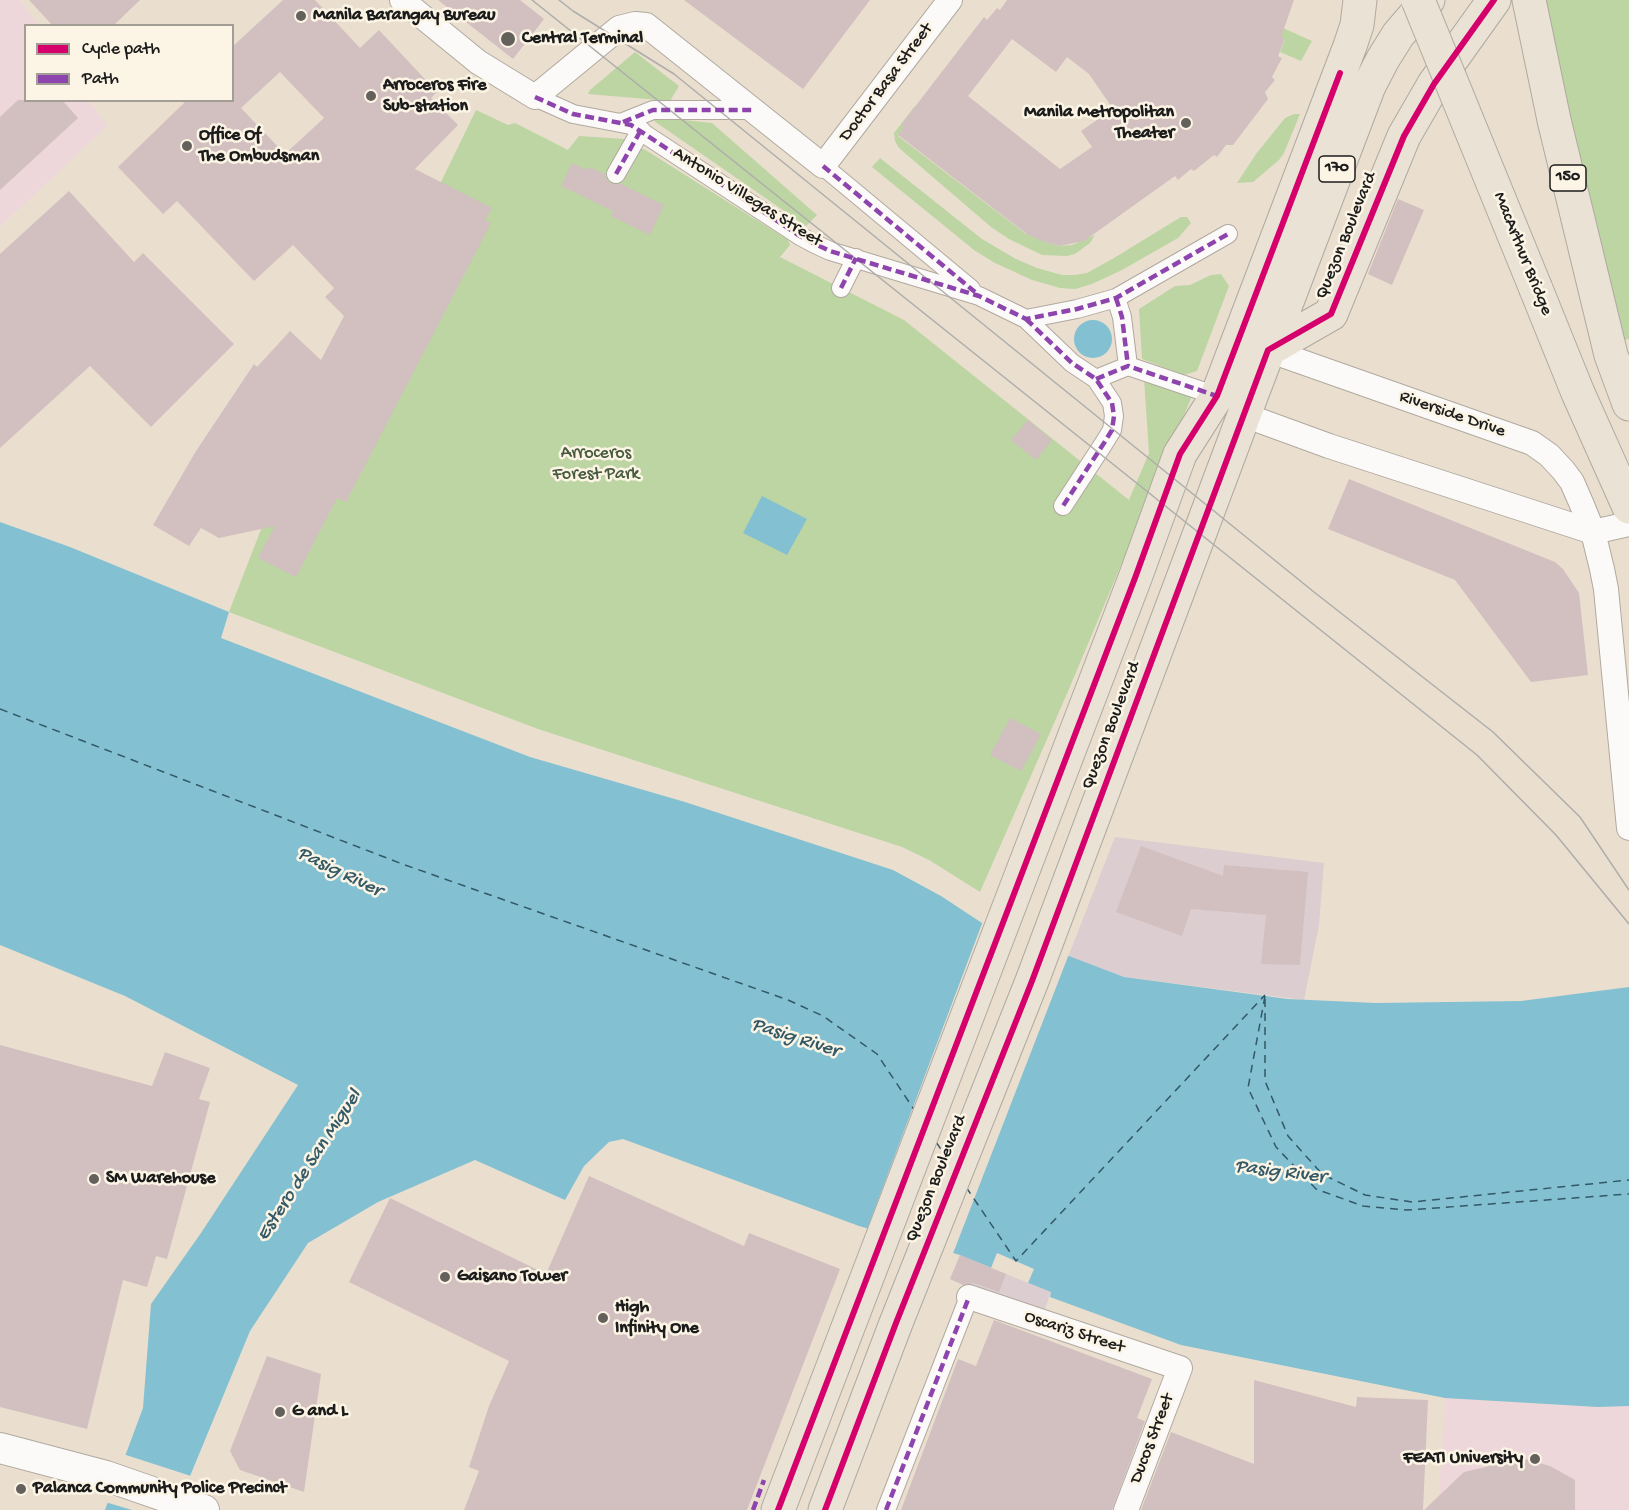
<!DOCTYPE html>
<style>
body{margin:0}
#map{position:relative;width:1629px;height:1510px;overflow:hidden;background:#eadfcf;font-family:"Gochi Hand",sans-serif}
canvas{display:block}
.legend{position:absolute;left:24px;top:24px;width:210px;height:78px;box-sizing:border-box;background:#fcf5e5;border:2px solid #a29e95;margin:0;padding:8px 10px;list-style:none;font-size:18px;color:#1c1c1c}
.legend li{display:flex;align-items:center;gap:12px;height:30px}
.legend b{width:30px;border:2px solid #a29e95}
</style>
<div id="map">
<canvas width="1629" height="1510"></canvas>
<ul class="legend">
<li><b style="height:8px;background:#d6006c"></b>Cycle path</li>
<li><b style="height:8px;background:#8e44ad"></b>Path</li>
</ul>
</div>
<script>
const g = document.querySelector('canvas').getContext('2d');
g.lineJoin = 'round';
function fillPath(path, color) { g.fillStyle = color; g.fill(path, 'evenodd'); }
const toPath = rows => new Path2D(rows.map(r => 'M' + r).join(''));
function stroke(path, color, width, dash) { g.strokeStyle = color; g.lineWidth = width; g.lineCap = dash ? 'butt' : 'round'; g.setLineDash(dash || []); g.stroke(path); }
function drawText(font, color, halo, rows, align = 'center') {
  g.font = font + ' "Gochi Hand",sans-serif'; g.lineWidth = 5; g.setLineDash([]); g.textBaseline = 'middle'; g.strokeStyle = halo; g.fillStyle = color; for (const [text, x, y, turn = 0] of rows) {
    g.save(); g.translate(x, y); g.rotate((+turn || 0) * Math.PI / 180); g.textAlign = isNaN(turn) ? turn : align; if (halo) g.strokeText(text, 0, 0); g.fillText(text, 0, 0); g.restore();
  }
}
const built = toPath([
 [0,0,20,0,38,25,26,26,26,100,90,101,107,126,0,227],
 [1445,1398,1598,1407,1629,1406,1629,1510,1438,1510]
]);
const industrial = toPath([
 [1115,837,1324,863,1319,925,1304,1000,1124,977,1068,957],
 [997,1253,1051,1292,1042,1317,950,1279,960,1255]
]);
const green = toPath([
 [1541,0,1629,0,1629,339,1622,340],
 [1283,28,1312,41,1301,61,1280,52,1285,40,1280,37],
 [635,52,679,86,670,101,588,94,590,90],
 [915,106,919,108,898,136,1026,234,1028,232,1048,243,1060,246,1072,245,1095,235,1090,243,1075,254,1067,256,1042,255,1009,239,991,227,899,148,895,141,894,133],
 [476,110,508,125,515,123,568,150,579,136,624,139,638,149,644,149,788,240,790,245,780,257,904,320,1129,500,1149,453,1144,379,1192,396,1069,689,980,892,929,860,902,847,538,729,229,612,265,519,441,182],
 [1294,114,1300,114,1284,153,1279,160,1253,182,1237,183,1256,154,1285,118],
 [656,117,712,123,817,215,806,226,654,121],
 [880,158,982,239,1016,259,1037,268,1062,275,1075,275,1087,273,1114,258,1181,217,1187,217,1191,223,1178,238,1122,270,1092,284,1075,289,1060,288,1032,280,995,263,974,250,872,167],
 [1221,274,1229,286,1197,371,1184,375,1142,359,1139,309,1175,286,1190,285,1211,275]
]);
const water = toPath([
 '1074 339a19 19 0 1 1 38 0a19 19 0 1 1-38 0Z',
 [762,496,807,519,787,555,743,533],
 [0,522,70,547,229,612,221,638,530,757,685,802,893,870,941,896,982,923,1124,977,1288,999,1376,1003,1521,1001,1629,987,1629,1406,1598,1407,1445,1398,1181,1345,1050,1297,1051,1292,960,1255,859,1226,623,1139,609,1142,584,1166,565,1200,475,1160,378,1202,308,1243,250,1331,176,1510,105,1510,143,1408,151,1304,201,1233,298,1085,125,996,0,945]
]);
const pier = toPath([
 [983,921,1069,954,952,1256,866,1232],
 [997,1253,1034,1269,1028,1283,991,1268],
 [123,1454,191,1476,179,1510,132,1510,105,1502]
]);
const ferry = toPath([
 [0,709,405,865,788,1000,823,1016,877,1054,915,1111],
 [1265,996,1248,1088,1276,1147,1316,1189,1363,1206,1407,1210,1629,1194],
 [1265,999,1265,1081,1288,1136,1322,1174,1365,1195,1412,1202,1629,1180],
 [936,1142,945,1155],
 [966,1187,1016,1261,1265,995]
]);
const building = toPath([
 [29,0,140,0,113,26,53,26],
 [283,0,315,0,360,48,379,30,437,92,431,98,458,125,415,169,492,208,485,220,491,223,346,502,337,498,296,577,258,558,275,526,219,538,201,528,189,546,153,525,196,451,254,364,257,367,290,331,321,360,344,316,325,297,334,288,293,245,254,281,177,201,163,214,118,167,187,100,232,100,232,47],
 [280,72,324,118,285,154,241,108],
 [438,0,520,0,544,19,513,59],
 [684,0,870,0,803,89],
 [1007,0,1294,0,1281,37,1285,39,1278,56,1282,58,1272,77,1275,80,1265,92,1268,99,1233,145,1226,145,1217,157,1214,155,1194,171,1191,169,1178,180,1175,176,1084,241,1060,246,1048,243,1028,235,898,135,904,127,901,125,984,17,987,20,997,8,1000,10],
 [1012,39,1056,72,1067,57,1089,74,1113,109,1081,131,1092,147,1060,169,968,96],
 [18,100,62,100,78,118,0,190,0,117],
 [572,163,587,170,589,167,605,174,607,180,611,184,621,184,664,205,650,235,611,216,613,211,561,186],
 [69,191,134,262,143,253,234,344,151,427,90,366,0,448,0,254],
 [1398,199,1424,210,1392,285,1368,274],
 [1028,420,1052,440,1036,460,1011,440],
 [1349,479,1555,562,1563,569,1579,593,1588,675,1531,682,1455,580,1328,529],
 [1010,718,1041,734,1021,771,990,755],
 [1141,846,1223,876,1224,865,1308,872,1300,965,1261,964,1266,915,1191,909,1182,936,1116,912],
 [0,1045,152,1086,165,1052,210,1068,199,1099,210,1102,167,1259,156,1256,147,1287,123,1280,87,1429,0,1407],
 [589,1176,744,1246,749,1233,840,1269,747,1510,464,1510,479,1471,469,1467,489,1406,509,1361,349,1282,390,1198,546,1274],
 [960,1255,1006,1274,999,1292,974,1283,963,1285,950,1279],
 [994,1320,1152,1379,1137,1418,1145,1421,1112,1510,901,1510,958,1359,976,1366],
 [267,1356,321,1374,304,1492,240,1470,230,1451],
 [1254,1380,1356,1407,1357,1397,1428,1400,1423,1510,1141,1510,1171,1432,1254,1464],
 [1522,1458,1550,1466,1575,1480,1575,1510,1424,1510,1464,1472]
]);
const pedestrian = toPath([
 [535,97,573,114,631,125,800,236,815,244,830,251,979,296,1026,319,1077,309,1116,298,1228,234],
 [623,122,653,110,753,110],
 [823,166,971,289],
 [616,174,641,130],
 [841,288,856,258],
 [1116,298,1122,317,1128,366],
 [1026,319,1072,363,1096,379,1112,403,1114,416,1112,430,1104,443,1063,506],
 [1096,379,1128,366,1217,396],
 [886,1510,969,1297]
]);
const minor = toPath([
 [402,0,478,62,535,97,619,28,635,24,646,25,823,166,950,0],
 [1268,350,1532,443,1549,455,1563,470,1572,482,1582,505,1593,532,1602,569,1606,589,1629,828],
 [1244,415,1329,446,1593,532,1629,524],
 [969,1297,1180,1368,1126,1510]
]);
const tertiary = toPath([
 [0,1448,106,1476,204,1510]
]);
const primary = toPath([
 [1529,0,1554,120,1611,355,1629,404],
 [1536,289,1578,393,1629,507],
 [1268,350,1331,314,1404,136,1434,84,1494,0],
 [778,1510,1135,578,1180,454,1217,396,1350,46,1357,25,1360,0],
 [825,1510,896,1323,1032,981,1244,415,1369,86,1383,59,1398,35,1428,0]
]);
const tram = toPath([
 [532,0,1477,755,1556,835,1629,924],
 [559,0,573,11,674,74,1314,592,1493,732,1580,817,1629,890]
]);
const primaryBridge = toPath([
 [1418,0,1536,289]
]);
const quiet = toPath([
 [535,97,573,114,631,125,800,236,815,244,830,251,979,296,1026,319,1077,309,1116,298,1228,234],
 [623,122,653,110,753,110],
 [823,166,975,292],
 [616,174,641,130],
 [841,288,856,258],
 [1116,298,1122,317,1128,366],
 [1026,319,1072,363,1096,379,1112,403,1114,416,1112,430,1104,443,1063,506],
 [1096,379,1128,366,1217,396],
 [753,1510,764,1480],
 [886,1510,969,1297]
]);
const cycleway = toPath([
 [778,1510,1135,578,1180,454,1217,396,1340,73],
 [825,1510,896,1323,1032,981,1268,350,1331,314,1404,136,1434,84,1494,0]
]);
const markers = [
 [301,16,6,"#64605b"],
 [508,39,8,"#64605b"],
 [371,96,6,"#64605b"],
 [1186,123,6,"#64605b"],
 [187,146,6,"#64605b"],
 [94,1179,6,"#64605b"],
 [445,1277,6,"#64605b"],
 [603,1318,6,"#64605b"],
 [280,1412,6,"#64605b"],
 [1535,1459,6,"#64605b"],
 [21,1489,6,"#64605b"]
];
const shields = [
 [1337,169,36],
 [1568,178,36]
];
const shieldNames = [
 ["170",1337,169],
 ["150",1568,178]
];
const poiNames = [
 ["Manila Barangay Bureau",313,16],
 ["Central Terminal",522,39],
 ["Arroceros Fire",383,86],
 ["Sub-station",383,107],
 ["Manila Metropolitan",1174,113,"right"],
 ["Theater",1174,134,"right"],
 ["Office Of",199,136],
 ["The Ombudsman",199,157],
 ["SM Warehouse",106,1179],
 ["Gaisano Tower",457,1277],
 ["High",615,1308],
 ["Infinity One",615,1329],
 ["G and L",292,1412],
 ["FEATI University",1523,1459,"right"],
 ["Palanca Community Police Precinct",33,1489]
];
const streetNames = [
 ["Doctor Basa Street",887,83,-53],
 ["Antonio Villegas Street",747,198,32],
 ["Quezon Boulevard",1347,236,-68],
 ["MacArthur Bridge",1522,254,68],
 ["Riverside Drive",1452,415,19],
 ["Quezon Boulevard",1112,726,-69],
 ["Quezon Boulevard",937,1179,-68],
 ["Oscariz Street",1074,1333,18],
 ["Ducos Street",1153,1439,-69]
];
const parkNames = [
 ["Arroceros",596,454],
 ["Forest Park",596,475]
];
const waterNames = [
 ["Pasig River",339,873,26],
 ["Pasig River",795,1039,18],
 ["Estero de San Miguel",310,1166,-57],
 ["Pasig River",1280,1173,7]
];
fillPath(built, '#edd7db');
fillPath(industrial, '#dbcdd0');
fillPath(green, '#bcd5a3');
fillPath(water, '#82c0d2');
fillPath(pier, '#eadfcf');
stroke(ferry, '#335866', 1.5, [8, 6]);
fillPath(building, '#d2bfc0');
stroke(pedestrian, '#b0a99f', 20);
stroke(minor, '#b0a99f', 26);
stroke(tertiary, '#b0a99f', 32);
stroke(primary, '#b0a99f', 35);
stroke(pedestrian, '#fcfaf8', 18);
stroke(minor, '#fcfaf8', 24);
stroke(tertiary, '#fcfaf8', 30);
stroke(primary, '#e9e2d5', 33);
stroke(tram, '#aeadaa', 1.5);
stroke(primaryBridge, '#b0a99f', 35, []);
stroke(primaryBridge, '#e9e2d5', 33);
stroke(quiet, '#8e44ad', 4.5, [9, 4.5]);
stroke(cycleway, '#d6006c', 6);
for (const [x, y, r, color] of markers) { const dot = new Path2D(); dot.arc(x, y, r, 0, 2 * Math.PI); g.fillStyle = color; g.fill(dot); stroke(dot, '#fcf5e5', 2); }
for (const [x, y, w] of shields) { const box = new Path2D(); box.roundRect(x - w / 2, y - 13, w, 26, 4.5); g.fillStyle = '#fcf5e5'; g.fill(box); stroke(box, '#1c1c1c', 1.5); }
drawText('bold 16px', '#1c1c1c', null, shieldNames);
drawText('bold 18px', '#1c1c1c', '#fcf5e5', poiNames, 'left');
drawText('18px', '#1c1c1c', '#fcf5e5', streetNames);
drawText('18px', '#475a3f', '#fcf5e5', parkNames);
drawText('italic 20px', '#335866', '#fcf5e5', waterNames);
</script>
